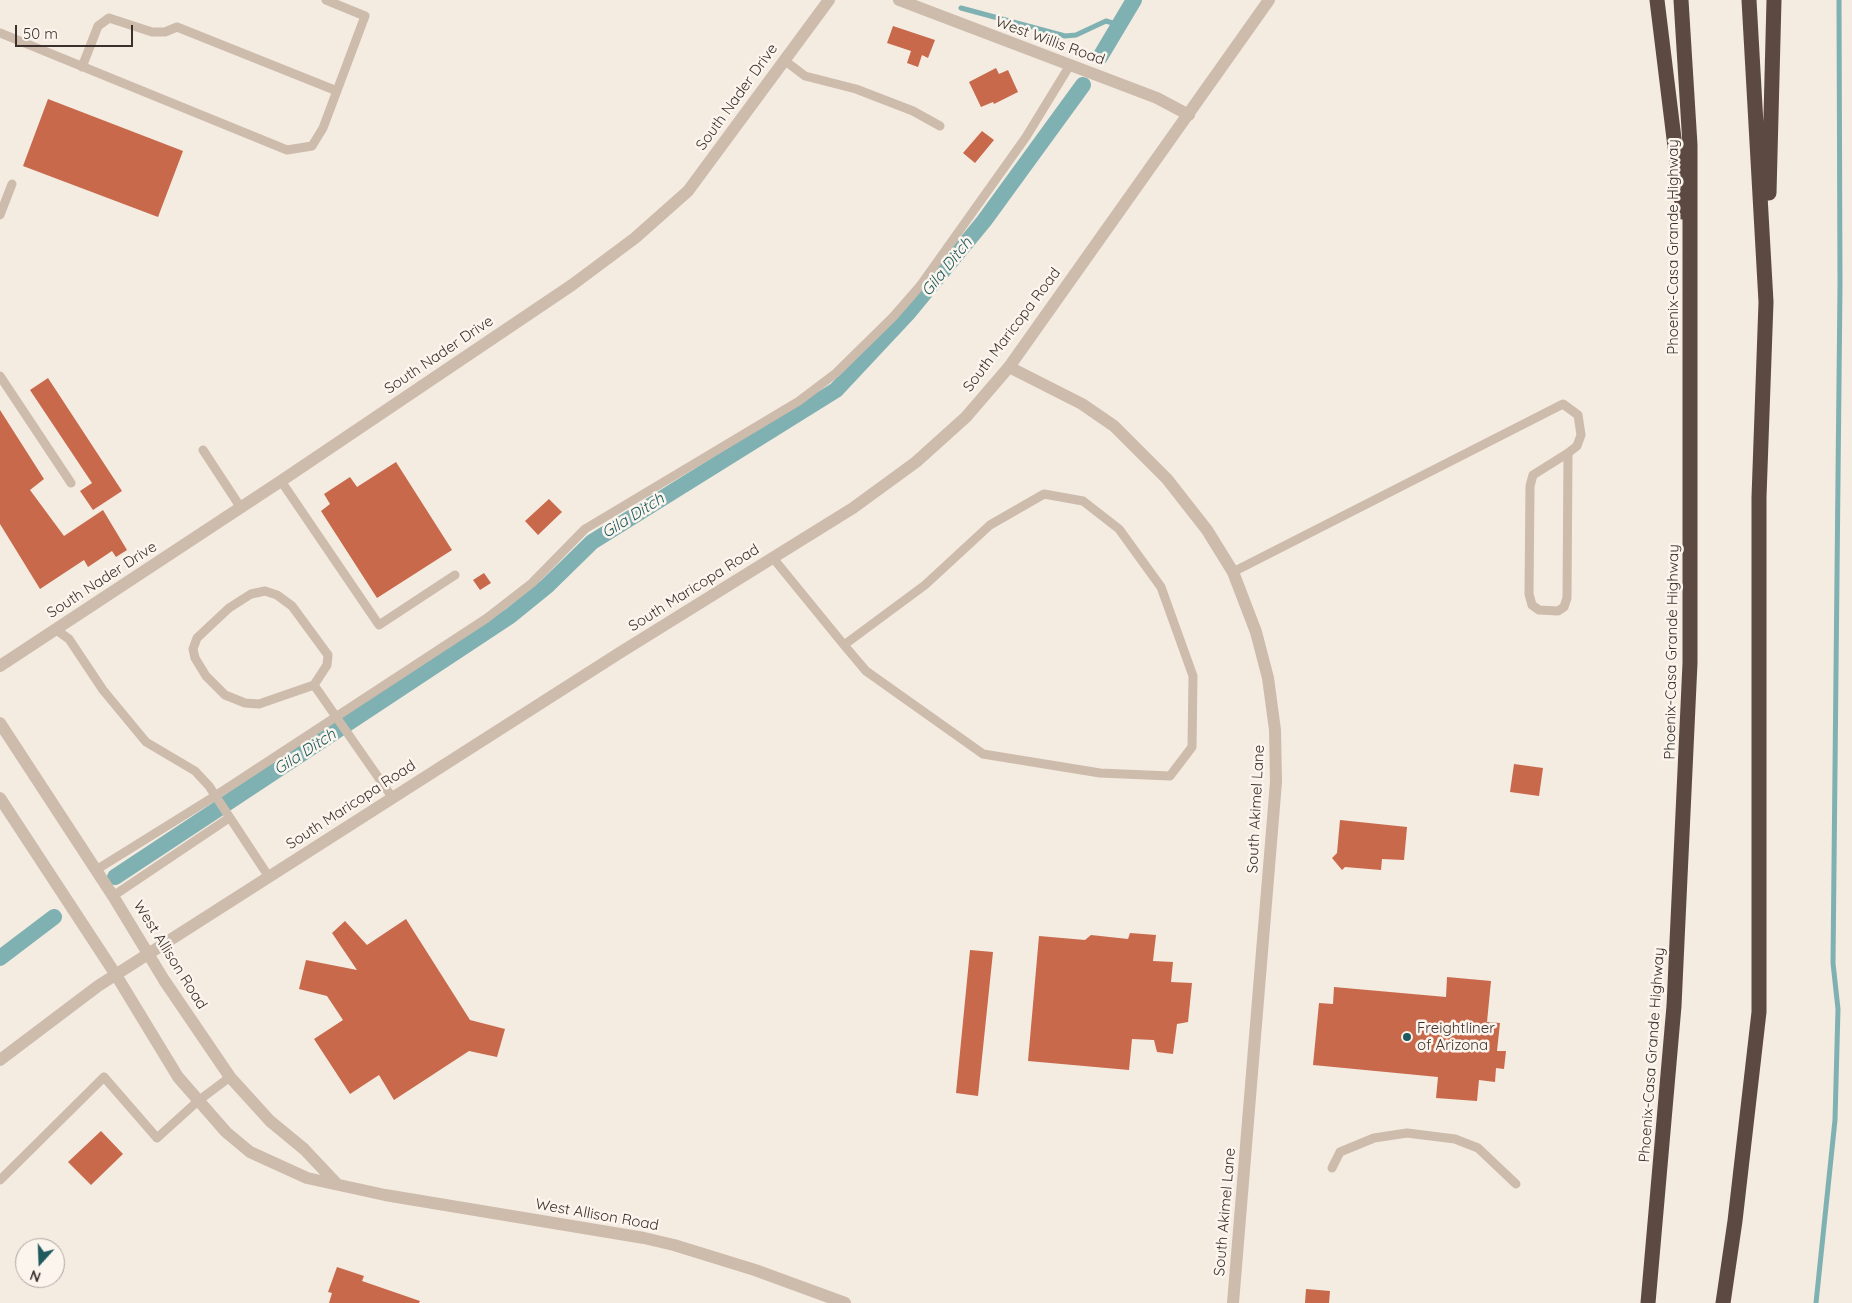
<!DOCTYPE html>
<style>
body{margin:0}
#map{position:relative;width:1852px;height:1303px;overflow:hidden;background:#f4ebe1;font-family:Quicksand,sans-serif}
canvas{display:block}
.north{position:absolute;left:15px;top:1238px;width:50px;height:50px;box-sizing:border-box;background:#fbf5ee;border:1px solid #aea6a0;border-radius:50%;rotate:200deg;font-size:14px;font-weight:700;line-height:20px;text-align:center;color:#3b302b}
.north::after{content:'';display:block;margin:auto;width:18px;height:22px;background:#1f5a5e;clip-path:polygon(50% 0,100% 100%,50% 72%,0 100%)}
.scale{position:absolute;left:15px;top:25px;width:118px;height:22px;box-sizing:border-box;border:2px solid #3b302b;border-top:0;padding-left:6px;font-size:15px;line-height:18px;white-space:nowrap;color:#3b302b;-webkit-text-stroke:4px #fbf5ee;paint-order:stroke}
</style>
<div id="map">
<canvas width="1852" height="1303"></canvas>
<div class="north">N</div>
<div class="scale">50 m</div>
</div>
<script>
const g = document.querySelector('canvas').getContext('2d');
g.lineJoin = 'round';
const toPath = rows => new Path2D(rows.map(r => 'M' + r).join(''));
function stroke(path, color, width, dash) { g.strokeStyle = color; g.lineWidth = width; g.lineCap = dash ? 'butt' : 'round'; g.setLineDash(dash || []); g.stroke(path); }
function fillPath(path, color) { g.fillStyle = color; g.fill(path, 'evenodd'); }
function drawText(font, color, halo, rows, align = 'center') {
  g.font = font + ' Quicksand,sans-serif'; g.lineWidth = 5; g.setLineDash([]); g.textBaseline = 'middle'; g.strokeStyle = halo; g.fillStyle = color; for (const [text, x, y, turn = 0] of rows) {
    g.save(); g.translate(x, y); g.rotate((+turn || 0) * Math.PI / 180); g.textAlign = isNaN(turn) ? turn : align; if (halo) g.strokeText(text, 0, 0); g.fillText(text, 0, 0); g.restore();
  }
}
const stream = toPath([
 [961,8,1065,36,1076,35,1106,21,1119,25],
 [1816,1303,1835,1120,1838,1009,1833,963,1840,285,1839,0]
]);
const canal = toPath([
 [1100,57,1134,0],
 [115,877,510,616,547,586,592,542,836,390,909,312,984,221,1083,85],
 [0,958,54,917]
]);
const building = toPath([
 [893,26,935,40,928,58,922,55,918,67,907,63,911,51,887,43],
 [996,68,999,74,1008,70,1018,92,994,104,993,102,981,107,969,82],
 [48,99,183,151,158,217,23,166],
 [982,131,994,140,975,163,963,153],
 [48,378,122,491,93,510,80,491,92,483,30,390],
 [0,410,44,479,30,490,64,536,103,510,127,550,116,557,112,551,88,567,84,560,40,589,0,524],
 [396,462,452,550,377,598,321,511,330,504,324,494,350,477,357,487],
 [549,499,562,512,538,535,525,521],
 [484,573,491,583,480,590,473,580],
 [1514,764,1543,768,1539,796,1510,792],
 [1340,820,1407,827,1404,860,1382,859,1381,870,1345,867,1342,870,1332,858,1337,853],
 [406,919,470,1020,505,1029,497,1057,469,1051,394,1100,379,1075,350,1094,314,1039,343,1020,327,996,299,989,306,960,357,970,332,933,345,921,367,945],
 [1130,933,1156,935,1153,961,1173,962,1171,982,1192,983,1188,1022,1177,1024,1173,1054,1157,1052,1154,1040,1132,1039,1129,1070,1028,1061,1039,936,1085,940,1091,935,1128,939],
 [970,950,993,952,978,1096,956,1093],
 [1447,977,1491,981,1487,1022,1500,1023,1497,1051,1506,1051,1504,1069,1496,1068,1495,1082,1479,1080,1477,1101,1436,1098,1438,1077,1313,1065,1319,1003,1333,1004,1334,987,1446,997],
 [101,1131,123,1154,91,1185,68,1162],
 [337,1267,364,1276,362,1281,420,1301,419,1303,329,1303,332,1293,328,1292],
 [1306,1289,1330,1291,1329,1303,1305,1303]
]);
const service = toPath([
 [0,33,287,150,312,146,323,128,365,16,326,0],
 [784,60,805,76,856,89,913,111,940,126],
 [82,67,98,26,109,18,152,32,165,32,177,27,337,91],
 [0,215,12,184],
 [0,376,71,483],
 [203,450,241,508],
 [281,481,379,625,455,575],
 [773,558,844,645,866,671,983,754,1100,773,1170,776,1192,747,1193,676,1161,587,1119,529,1083,501,1044,494,990,525,925,585,844,645],
 [1233,572,1563,404,1578,415,1581,435,1577,446,1568,453,1567,598,1564,607,1558,611,1539,610,1532,605,1529,594,1530,486,1533,475,1568,453],
 [55,629,69,639,103,690,146,742,195,771,209,786,269,877],
 [314,685,327,665,328,655,292,606,277,595,265,591,251,594,229,608,197,638,193,649,195,658,206,676,225,695,245,703,259,704,314,685,392,797],
 [96,870,215,796,487,618,532,583,585,529,799,401,836,373,893,317,920,286,1026,137,1070,65],
 [113,896,229,818],
 [1332,1168,1340,1152,1374,1138,1407,1133,1455,1139,1478,1148,1516,1184],
 [0,1180,104,1077,157,1138,198,1101,230,1077]
]);
const minor = toPath([
 [899,0,1157,98,1189,115],
 [1009,367,1269,0],
 [0,666,281,481,572,285,635,238,688,191,829,0]
]);
const tertiary = toPath([
 [0,723,113,896,164,980,230,1077,270,1121,304,1149,337,1184],
 [0,798,116,975,178,1077,226,1132,250,1152,307,1178,385,1195,644,1238,674,1245,755,1270,845,1303],
 [0,1060,98,986,621,652,853,508,916,462,966,417,1009,367,1082,404,1114,426,1167,479,1207,530,1233,572,1256,632,1268,678,1275,730,1276,782,1233,1303]
]);
const motorway = toPath([
 [1657,0,1683,212],
 [1769,193,1774,0],
 [1648,1303,1674,1006,1690,663,1690,145,1681,0],
 [1723,1303,1735,1221,1759,1012,1759,497,1766,302,1749,0]
]);
const markers = [
 [1407,1037,5,"#1f5a5e"]
];
const streetNames = [
 ["West Willis Road",1050,41,20],
 ["South Nader Drive",737,97,-54],
 ["Phoenix-Casa Grande Highway",1673,247,-90],
 ["South Maricopa Road",1012,330,-53],
 ["South Nader Drive",439,355,-34],
 ["South Nader Drive",102,580,-33],
 ["South Maricopa Road",694,588,-32],
 ["Phoenix-Casa Grande Highway",1672,652,-89],
 ["South Maricopa Road",351,805,-33],
 ["South Akimel Lane",1256,809,-87],
 ["West Allison Road",170,955,58],
 ["Phoenix-Casa Grande Highway",1652,1055,-86],
 ["South Akimel Lane",1225,1212,-85],
 ["West Allison Road",597,1215,10]
];
const poiNames = [
 ["Freightliner",1417,1028],
 ["of Arizona",1417,1045]
];
const waterNames = [
 ["Gila Ditch",947,267,-51],
 ["Gila Ditch",633,516,-32],
 ["Gila Ditch",305,752,-33]
];
stroke(stream, '#7fb0b2', 5);
stroke(canal, '#7fb0b2', 16);
fillPath(building, '#c8694b');
stroke(service, '#cdbbac', 9);
stroke(minor, '#cdbbac', 12);
stroke(tertiary, '#cdbbac', 12);
stroke(motorway, '#5c4a42', 15);
for (const [x, y, r, color] of markers) { const dot = new Path2D(); dot.arc(x, y, r, 0, 2 * Math.PI); g.fillStyle = color; g.fill(dot); stroke(dot, '#fbf5ee', 2); }
drawText('15px', '#3b302b', '#fbf5ee', streetNames);
drawText('15px', '#3b302b', '#fbf5ee', poiNames, 'left');
drawText('italic 16px', '#1f5a5e', '#fbf5ee', waterNames);
</script>
